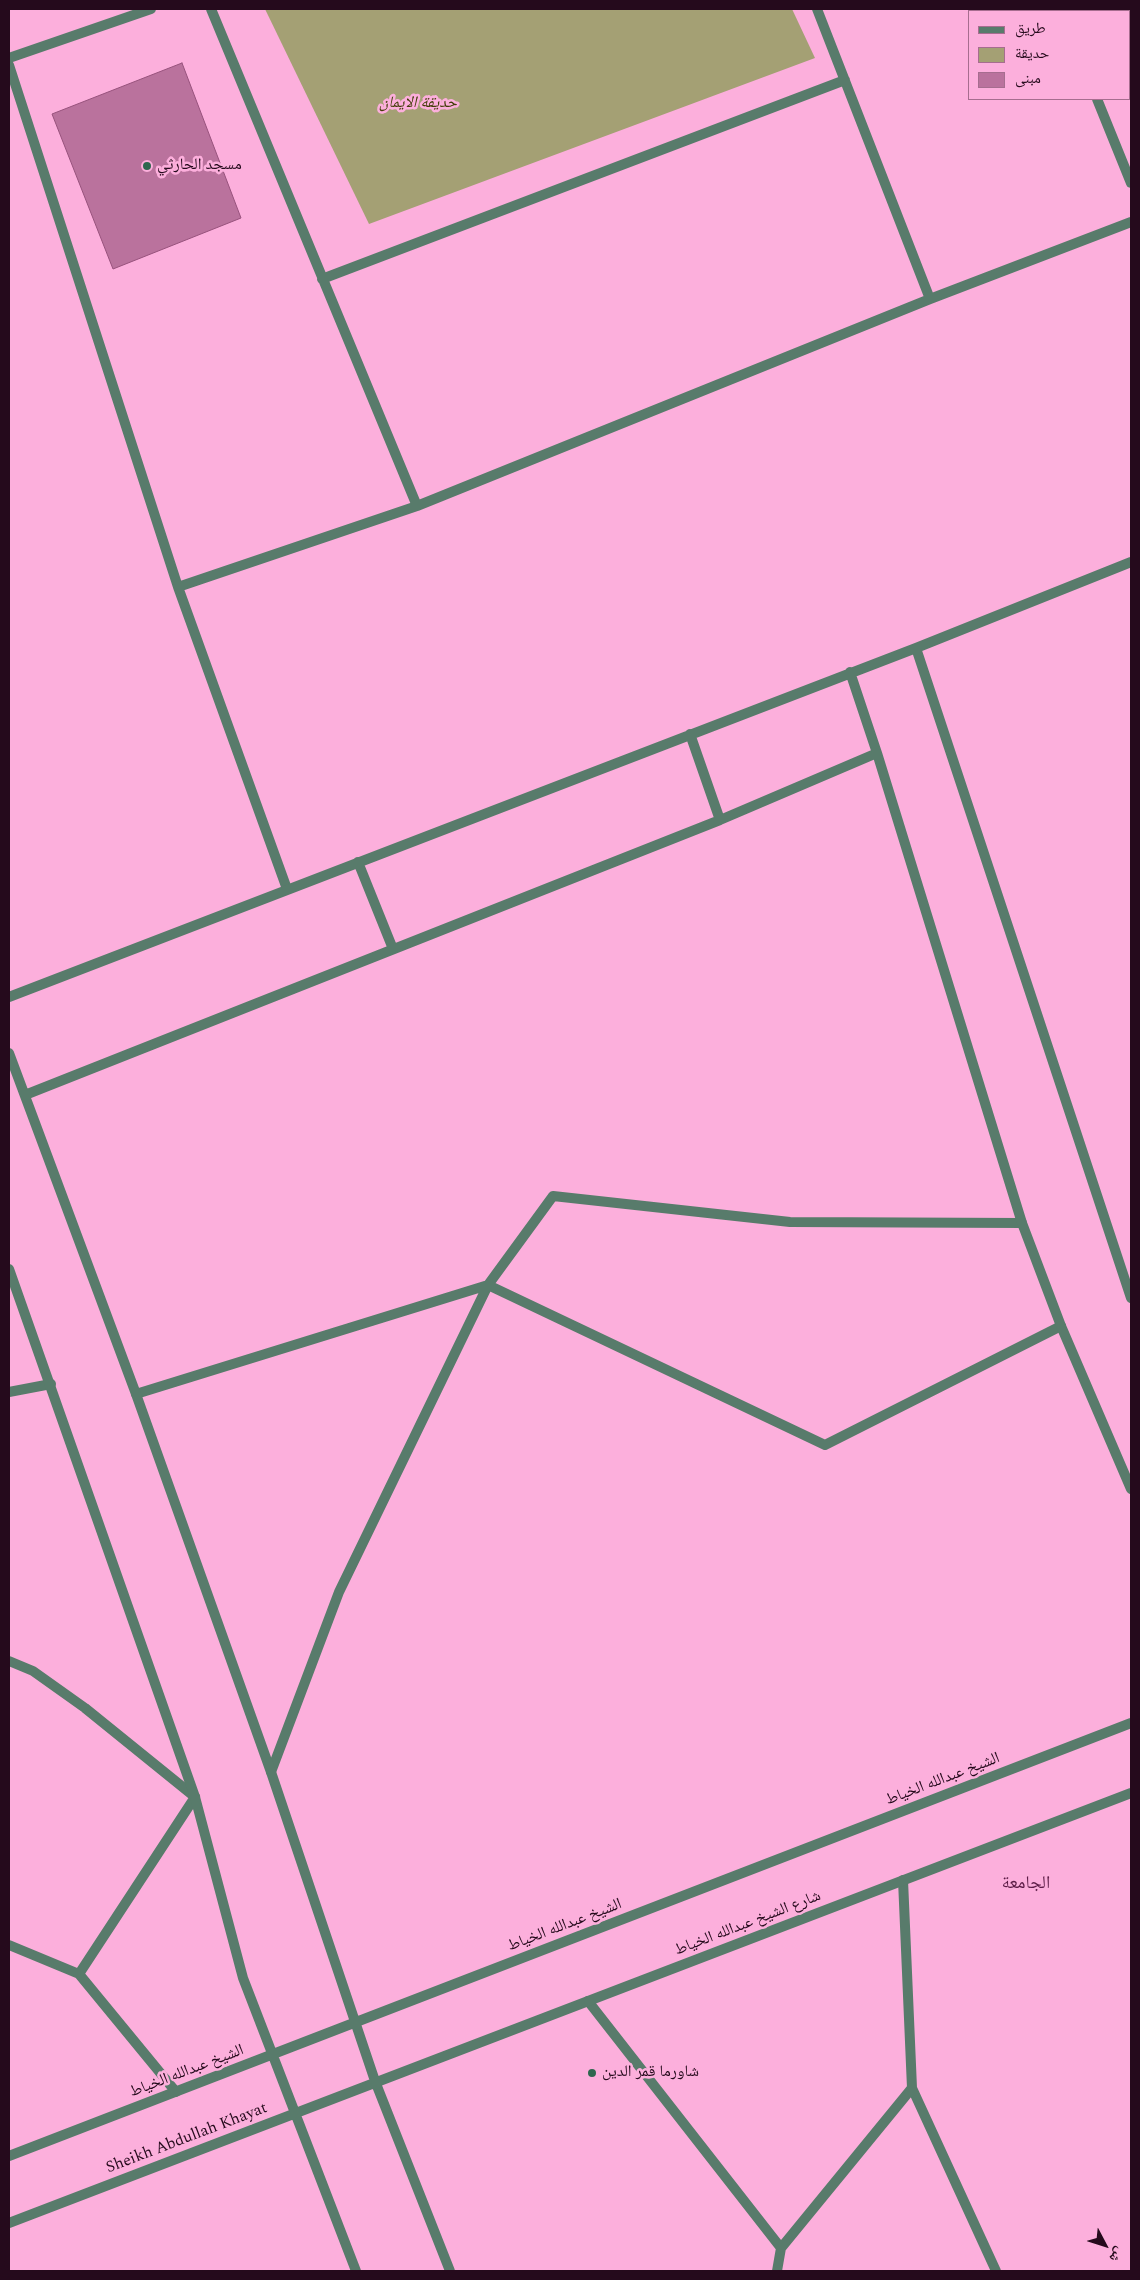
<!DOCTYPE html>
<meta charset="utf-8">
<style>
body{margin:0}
#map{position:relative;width:1140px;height:2280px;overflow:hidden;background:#fcafdc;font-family:Spectral,"Noto Naskh Arabic",serif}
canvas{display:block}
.frame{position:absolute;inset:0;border:10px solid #250a1c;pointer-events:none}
.legend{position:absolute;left:968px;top:10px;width:162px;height:90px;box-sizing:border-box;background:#fcafdc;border:1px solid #a66d8f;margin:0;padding:6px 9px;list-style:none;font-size:15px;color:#250a1c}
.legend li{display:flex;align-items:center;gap:10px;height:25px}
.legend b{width:25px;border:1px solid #a66d8f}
.north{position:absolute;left:1080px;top:2220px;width:50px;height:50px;-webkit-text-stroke:4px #fcafdc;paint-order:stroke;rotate:130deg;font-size:14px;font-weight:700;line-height:20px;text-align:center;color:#250a1c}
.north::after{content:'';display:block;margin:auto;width:18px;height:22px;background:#250a1c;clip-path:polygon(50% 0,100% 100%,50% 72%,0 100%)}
</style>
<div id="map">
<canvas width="1140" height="2280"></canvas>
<div class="frame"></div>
<ul class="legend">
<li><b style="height:6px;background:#587b6b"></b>طريق</li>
<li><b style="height:14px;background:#a4a074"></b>حديقة</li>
<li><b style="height:14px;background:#ba729d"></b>مبنى</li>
</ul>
<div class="north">ش</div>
</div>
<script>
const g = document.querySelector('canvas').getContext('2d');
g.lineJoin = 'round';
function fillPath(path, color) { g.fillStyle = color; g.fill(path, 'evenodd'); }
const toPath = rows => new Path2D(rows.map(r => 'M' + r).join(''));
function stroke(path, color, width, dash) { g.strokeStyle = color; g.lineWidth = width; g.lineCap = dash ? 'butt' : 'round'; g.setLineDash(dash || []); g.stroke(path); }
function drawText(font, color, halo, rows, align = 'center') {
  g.font = font + ' Spectral,"Noto Naskh Arabic",serif'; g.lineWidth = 5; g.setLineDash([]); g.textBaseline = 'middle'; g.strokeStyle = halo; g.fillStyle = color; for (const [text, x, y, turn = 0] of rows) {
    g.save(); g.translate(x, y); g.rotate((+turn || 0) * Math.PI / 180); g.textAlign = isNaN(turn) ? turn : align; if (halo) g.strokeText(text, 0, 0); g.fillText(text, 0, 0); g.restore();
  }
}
const green = toPath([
 [265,9,792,9,815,58,369,224]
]);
const building = toPath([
 [182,63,241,218,113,269,52,114,182,63]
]);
const minor = toPath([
 [211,9,417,506],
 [817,9,930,299],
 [1061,9,1062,11],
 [9,65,178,587,287,889],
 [1097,99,1131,183],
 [322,279,845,80],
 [178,587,417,506,930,299,1131,222],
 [9,1392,51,1384],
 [136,1394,488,1285,825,1445,1061,1326],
 [9,1661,33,1671,85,1708,195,1797,79,1974],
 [271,1772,339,1592,488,1285,553,1196,790,1222,1022,1223],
 [903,1880,912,2088,996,2271],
 [9,1945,79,1974,176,2092],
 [588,2001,781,2248],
 [777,2271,781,2248,912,2088]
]);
const tertiary = toPath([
 [9,58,151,9],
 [916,648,1131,1298],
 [850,672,877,753,1022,1223,1061,1326,1131,1489],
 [690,734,720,820],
 [358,862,393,949],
 [9,997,916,648,1131,562],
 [9,1053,136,1394,271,1772,375,2081,450,2271],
 [25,1095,720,820,877,753],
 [9,1269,195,1797,243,1978,356,2271],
 [9,2156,1131,1723],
 [9,2223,1131,1793]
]);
const markers = [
 [147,166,5,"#2e674f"],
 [592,2073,5,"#2e674f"]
];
const parkNames = [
 ["حديقة الايمان",418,104]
];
const poiNames = [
 ["مسجد الحارثي",157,166],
 ["شاورما قمر الدين",602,2073]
];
const streetNames = [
 ["الشيخ عبدالله الخياط",943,1780,-21],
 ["شارع الشيخ عبدالله الخياط",748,1924,-21],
 ["الشيخ عبدالله الخياط",565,1926,-21],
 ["الشيخ عبدالله الخياط",187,2072,-21],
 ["Sheikh Abdullah Khayat",187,2139,-21]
];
const neighbourhoodNames = [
 ["الجامعة",1026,1884]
];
fillPath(green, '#a4a074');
fillPath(building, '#ba729d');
stroke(building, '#97527c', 1);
stroke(minor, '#587b6b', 10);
stroke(tertiary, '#587b6b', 10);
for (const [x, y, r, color] of markers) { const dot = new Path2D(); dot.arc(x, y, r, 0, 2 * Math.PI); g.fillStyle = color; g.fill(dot); stroke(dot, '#fcafdc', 2); }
drawText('italic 16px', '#433e09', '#fcafdc', parkNames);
drawText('16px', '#250a1c', '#fcafdc', poiNames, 'left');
drawText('16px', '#250a1c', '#fcafdc', streetNames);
drawText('18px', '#5c1c46', '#fcafdc', neighbourhoodNames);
</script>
